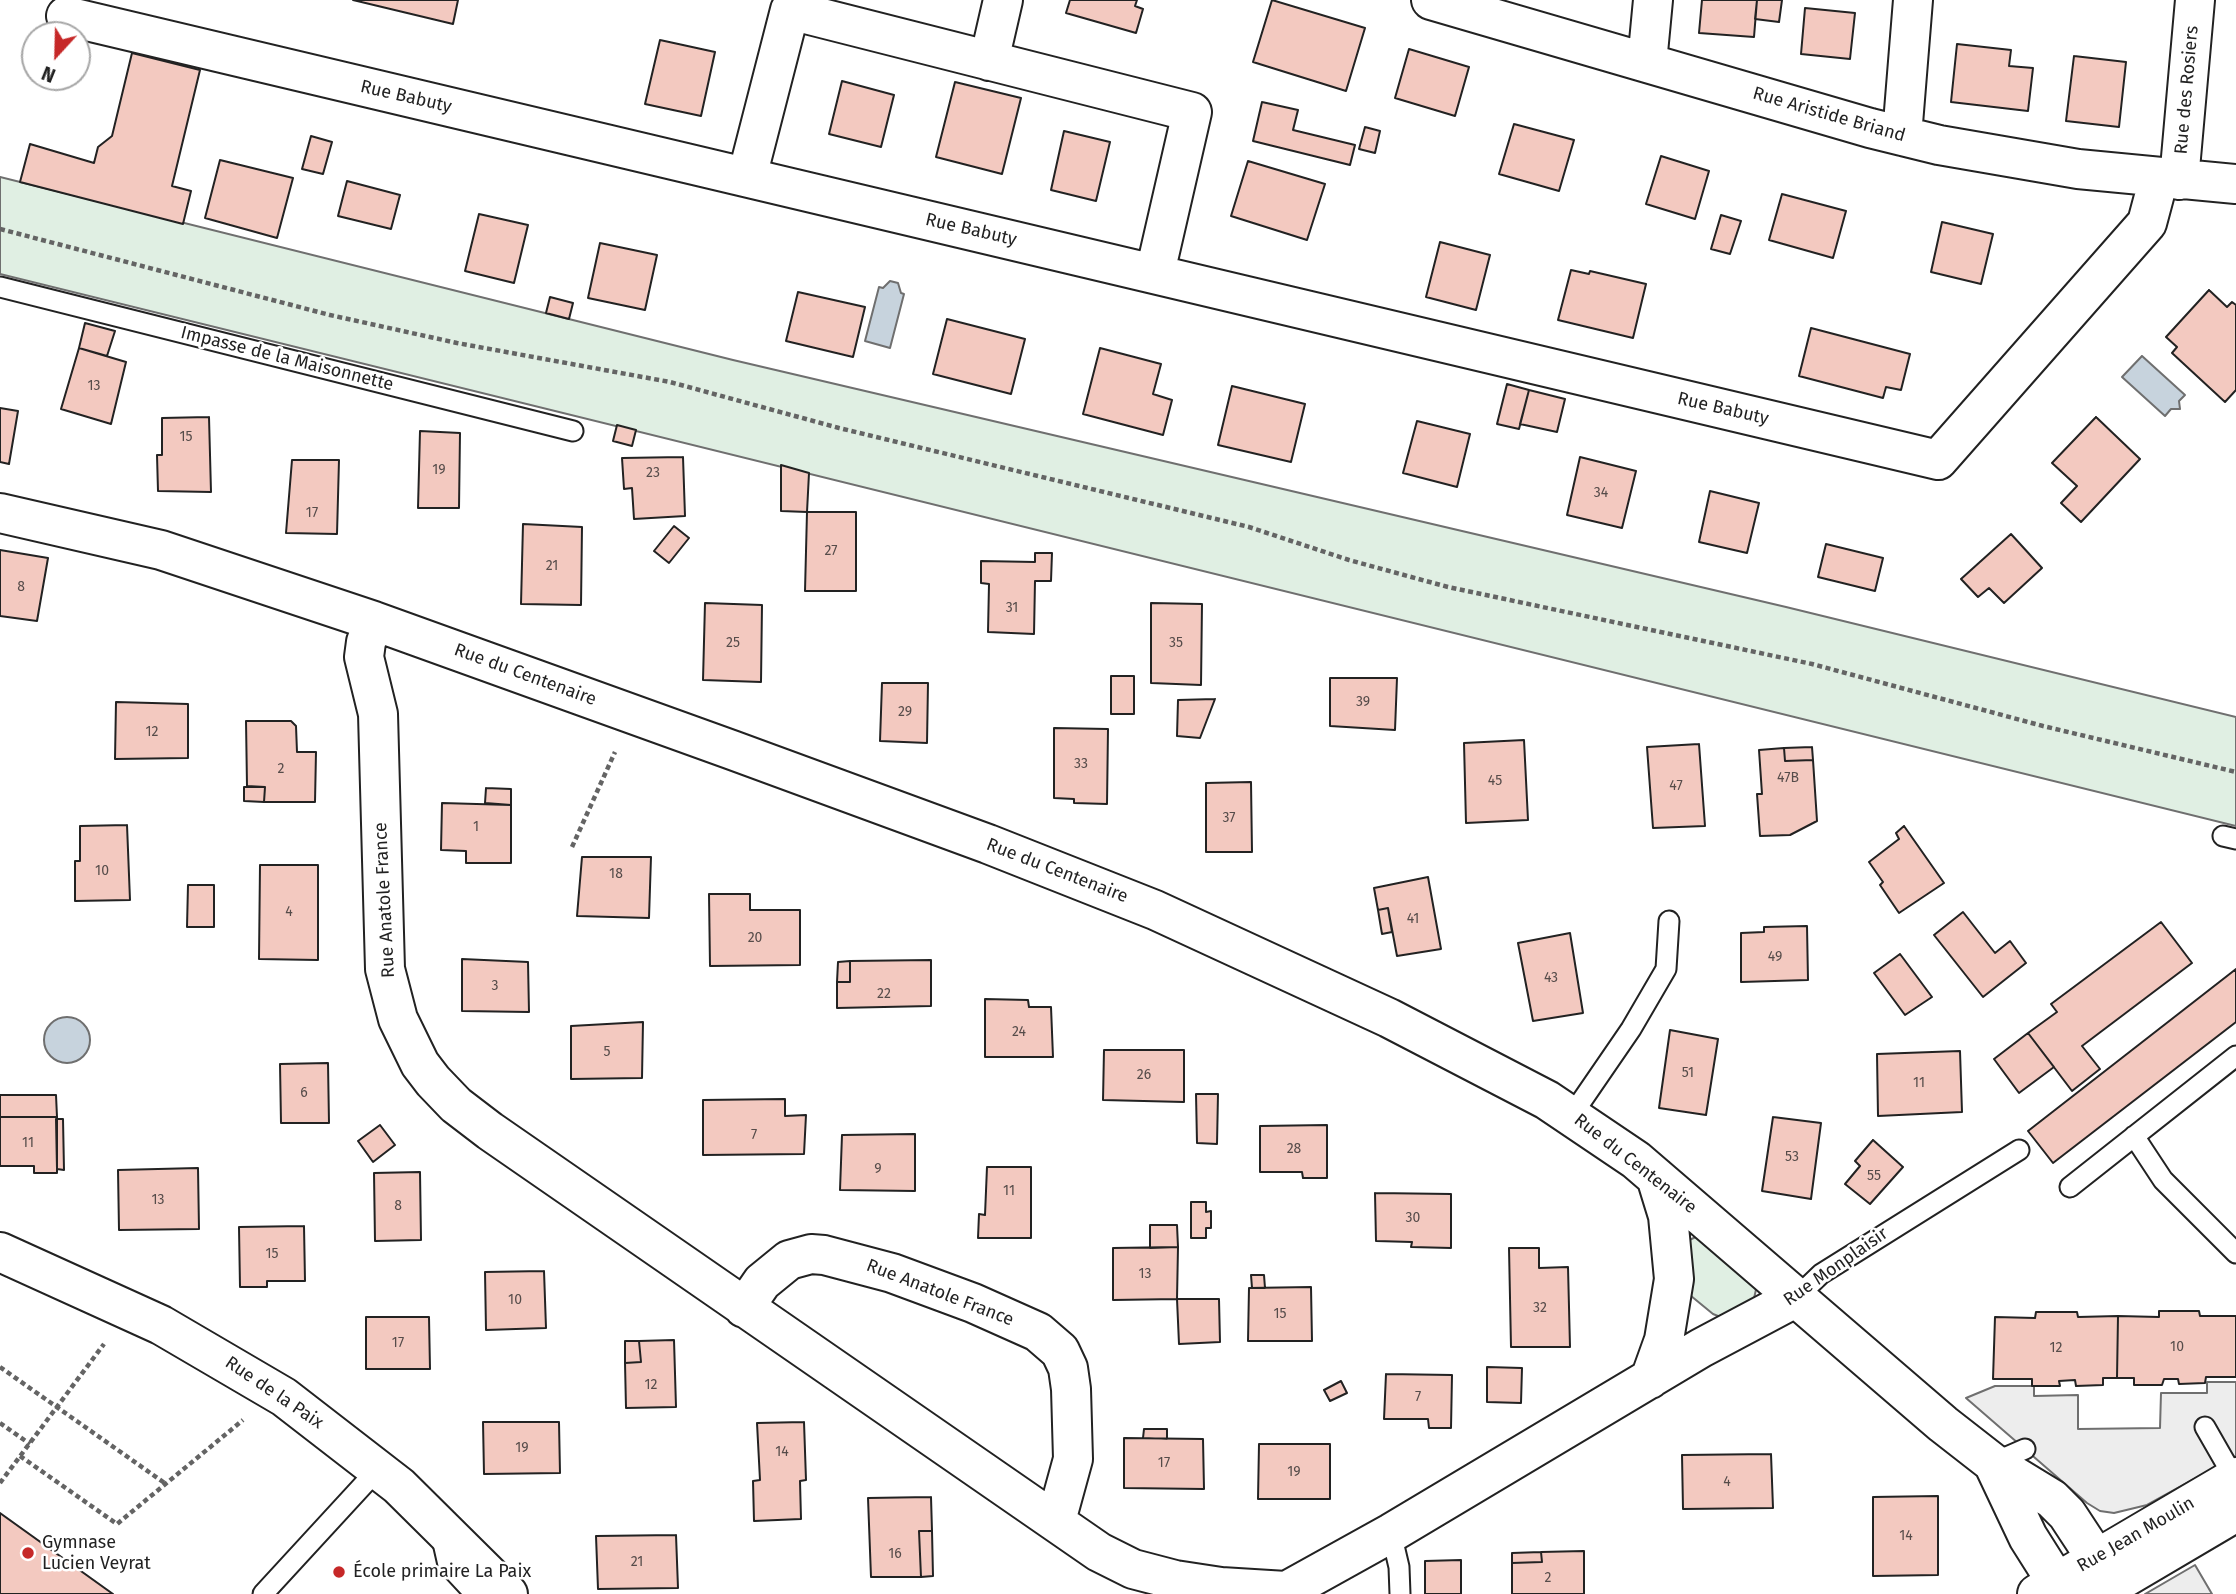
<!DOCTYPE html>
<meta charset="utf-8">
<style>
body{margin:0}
#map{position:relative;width:2236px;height:1594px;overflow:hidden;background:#fff;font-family:"Fira Sans",sans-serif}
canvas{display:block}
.north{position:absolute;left:21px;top:21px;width:70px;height:70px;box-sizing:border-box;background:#fff;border:2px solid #a7a7a7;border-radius:50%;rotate:202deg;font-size:19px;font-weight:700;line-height:28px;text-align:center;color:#222}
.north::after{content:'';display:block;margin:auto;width:24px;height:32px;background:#c62828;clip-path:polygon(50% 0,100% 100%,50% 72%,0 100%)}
</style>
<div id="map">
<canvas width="2236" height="1594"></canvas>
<div class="north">N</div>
</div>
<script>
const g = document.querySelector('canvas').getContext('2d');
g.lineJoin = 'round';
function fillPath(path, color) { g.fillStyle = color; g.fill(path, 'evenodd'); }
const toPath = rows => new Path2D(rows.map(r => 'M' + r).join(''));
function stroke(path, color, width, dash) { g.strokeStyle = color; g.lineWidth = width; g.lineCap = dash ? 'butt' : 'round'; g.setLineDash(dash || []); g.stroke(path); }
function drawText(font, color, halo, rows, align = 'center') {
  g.font = font + ' "Fira Sans",sans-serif'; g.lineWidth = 5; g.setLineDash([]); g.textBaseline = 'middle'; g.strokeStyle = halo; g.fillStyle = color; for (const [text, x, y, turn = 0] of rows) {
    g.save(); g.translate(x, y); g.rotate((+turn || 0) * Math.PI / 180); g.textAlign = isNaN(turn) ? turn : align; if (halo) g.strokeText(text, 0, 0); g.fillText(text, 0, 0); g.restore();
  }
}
const green = toPath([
 [0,177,733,360,1786,607,2236,717,2236,826,0,274,0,177],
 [1702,1234,1757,1285,1753,1303,1723,1318,1713,1314,1685,1291,1681,1244,1702,1234]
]);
const parking = toPath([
 [2207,1382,2236,1382,2236,1456,2147,1505,2114,1513,2100,1511,2087,1503,1966,1398,1995,1386,2034,1386,2034,1396,2078,1395,2078,1429,2160,1428,2161,1393,2207,1393,2207,1382],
 [2195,1565,2212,1594,2145,1594,2195,1565]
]);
const water = toPath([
 [890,281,898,283,901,293,904,294,890,348,865,341,879,287,883,288,890,281],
 [2142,356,2185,395,2179,401,2180,409,2171,409,2165,416,2122,377,2142,356],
 '44 1040a23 23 0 1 1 46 0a23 23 0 1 1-46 0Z'
]);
const building = toPath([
 [353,0,458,0,453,24,353,0],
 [1070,0,1137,0,1135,6,1143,9,1136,33,1066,13,1070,0],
 [1272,0,1365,28,1346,91,1253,62,1272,0],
 [1702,0,1757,0,1754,37,1699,33,1702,0],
 [1757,0,1782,0,1779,22,1755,19,1757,0],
 [1805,8,1855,13,1850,59,1801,54,1805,8],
 [660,40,715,52,701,116,645,104,660,40],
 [1957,44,2011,50,2009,66,2033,68,2028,111,1951,102,1957,44],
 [1409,49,1469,67,1455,116,1395,98,1409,49],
 [132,53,200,70,172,186,191,191,183,224,20,182,30,144,94,163,98,147,112,136,132,53],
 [2074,56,2126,62,2119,127,2066,121,2074,56],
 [842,81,894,95,881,147,829,134,842,81],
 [955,82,1021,98,1002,174,936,157,955,82],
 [1262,102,1298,110,1293,130,1355,145,1350,165,1253,141,1262,102],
 [1514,124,1574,140,1559,191,1499,174,1514,124],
 [1365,127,1380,131,1375,153,1359,149,1365,127],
 [1064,131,1110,142,1096,201,1051,190,1064,131],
 [311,136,332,142,323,174,302,169,311,136],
 [1661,156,1709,171,1695,219,1646,204,1661,156],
 [220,160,293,178,277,238,205,218,220,160],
 [1248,161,1325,184,1307,240,1231,216,1248,161],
 [347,181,400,195,391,229,338,216,347,181],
 [1782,194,1846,211,1833,258,1769,240,1782,194],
 [479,214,528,225,514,283,465,271,479,214],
 [1721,215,1741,221,1730,254,1711,249,1721,215],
 [1942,222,1993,234,1981,284,1931,272,1942,222],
 [1440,242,1490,255,1476,310,1426,297,1440,242],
 [600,243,657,255,645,310,588,298,600,243],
 [1571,270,1589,274,1590,271,1646,284,1633,338,1558,320,1571,270],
 [2209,290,2227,307,2232,302,2236,305,2236,390,2225,402,2172,353,2177,347,2166,337,2209,290],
 [798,292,865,307,853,357,786,341,798,292],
 [550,297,573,303,569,319,546,313,550,297],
 [947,319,1025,339,1011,394,933,374,947,319],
 [85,323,115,331,107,356,79,348,85,323],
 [1811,328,1910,354,1901,390,1886,387,1883,398,1799,376,1811,328],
 [79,348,126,362,111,424,61,409,79,348],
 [1100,348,1161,364,1153,394,1172,400,1163,435,1083,414,1100,348],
 [1507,384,1529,390,1519,429,1497,424,1507,384],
 [1232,386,1305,404,1291,462,1218,445,1232,386],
 [1529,390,1565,399,1557,432,1520,424,1529,390],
 [0,408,18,411,9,464,0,462,0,408],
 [209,417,211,492,158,491,157,455,162,455,162,418,209,417],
 [2096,417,2140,459,2081,522,2061,503,2077,486,2052,463,2096,417],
 [1417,421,1470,434,1457,487,1403,473,1417,421],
 [617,425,636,430,632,446,613,441,617,425],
 [420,431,460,433,459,508,418,508,420,431],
 [683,457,685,516,634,519,632,488,624,489,622,458,683,457],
 [1580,457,1636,471,1622,528,1567,515,1580,457],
 [292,460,339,460,337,534,286,533,292,460],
 [781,465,809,473,807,512,781,511,781,465],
 [1710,491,1759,503,1747,553,1699,542,1710,491],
 [807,512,856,512,856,591,805,591,807,512],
 [523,524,582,527,581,605,521,604,523,524],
 [674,526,689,538,669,563,654,551,674,526],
 [2011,534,2042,568,2004,603,1989,588,1978,597,1961,579,2011,534],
 [1826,544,1883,558,1875,591,1818,577,1826,544],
 [0,550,48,558,37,621,0,616,0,550],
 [1035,553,1052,553,1051,581,1035,581,1034,634,988,632,989,584,981,583,981,561,1035,562,1035,553],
 [705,603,762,605,761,682,703,680,705,603],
 [1151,603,1202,604,1201,685,1151,683,1151,603],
 [1111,676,1134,676,1134,714,1111,714,1111,676],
 [1330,678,1397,678,1395,730,1330,726,1330,678],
 [882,683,928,683,927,743,880,741,882,683],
 [1215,699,1200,738,1177,736,1178,700,1215,699],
 [116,702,188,704,188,758,115,759,116,702],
 [246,721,291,721,296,726,297,752,316,752,315,802,264,802,265,787,247,786,246,721],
 [1054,728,1108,729,1107,804,1074,803,1074,799,1054,798,1054,728],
 [1524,740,1528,820,1466,823,1464,743,1524,740],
 [1699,744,1705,826,1653,828,1647,747,1699,744],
 [1812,747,1813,760,1785,761,1784,748,1812,747],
 [1784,748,1785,761,1813,760,1817,821,1790,835,1760,836,1757,794,1762,794,1759,750,1784,748],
 [1251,782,1252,852,1206,852,1206,783,1251,782],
 [244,787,265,787,264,802,244,801,244,787],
 [486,788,511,789,511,805,485,803,486,788],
 [442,803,511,805,511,863,466,863,466,851,441,850,442,803],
 [127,825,130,900,75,901,75,861,80,861,80,826,127,825],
 [1904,826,1944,883,1899,913,1880,885,1883,882,1869,862,1899,839,1896,833,1904,826],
 [582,857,651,857,649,918,577,916,582,857],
 [260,865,318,865,318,960,259,959,260,865],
 [1428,877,1441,949,1397,956,1388,908,1378,910,1374,888,1428,877],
 [188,885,214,885,214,927,187,927,188,885],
 [709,894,750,894,750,910,800,910,800,965,710,966,709,894],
 [1388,908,1392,932,1382,934,1378,910,1388,908],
 [1963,912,1995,953,2010,941,2026,963,1983,997,1934,935,1963,912],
 [2161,922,2192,963,2082,1046,2100,1069,2072,1091,2028,1033,2057,1012,2051,1004,2161,922],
 [1807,926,1808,980,1741,982,1741,933,1764,932,1764,927,1807,926],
 [1570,933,1583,1013,1533,1021,1518,943,1570,933],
 [1900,954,1932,997,1905,1015,1874,973,1900,954],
 [462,959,528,962,529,1012,462,1011,462,959],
 [931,960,931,1006,837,1008,837,982,850,982,850,961,931,960],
 [850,961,850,982,837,982,838,962,850,961],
 [2236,969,2236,1022,2053,1163,2028,1131,2236,969],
 [985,999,1028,1000,1029,1007,1051,1007,1053,1057,985,1057,985,999],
 [643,1022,642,1078,571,1079,571,1026,643,1022],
 [1670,1030,1718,1039,1706,1115,1659,1108,1670,1030],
 [2028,1033,2054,1067,2019,1093,1994,1059,2028,1033],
 [1104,1050,1184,1050,1184,1102,1103,1100,1104,1050],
 [1960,1051,1962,1112,1878,1116,1877,1054,1960,1051],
 [328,1063,329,1123,281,1123,280,1064,328,1063],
 [1196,1094,1218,1094,1217,1144,1197,1143,1196,1094],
 [0,1095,56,1095,57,1117,0,1117,0,1095],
 [785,1099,785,1116,806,1115,804,1154,703,1155,703,1100,785,1099],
 [0,1117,57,1117,57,1173,34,1173,34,1166,0,1166,0,1117],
 [1773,1117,1821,1123,1811,1199,1762,1191,1773,1117],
 [56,1119,63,1119,64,1170,57,1169,56,1119],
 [380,1125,395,1145,373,1162,358,1141,380,1125],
 [1327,1125,1327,1178,1303,1178,1302,1172,1260,1172,1260,1126,1327,1125],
 [915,1134,915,1191,840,1190,842,1135,915,1134],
 [1873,1140,1903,1167,1870,1204,1845,1184,1860,1166,1855,1161,1873,1140],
 [987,1167,1031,1167,1031,1238,978,1238,979,1214,985,1215,987,1167],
 [198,1168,199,1229,119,1230,118,1170,198,1168],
 [420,1172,421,1240,375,1241,374,1173,420,1172],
 [1375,1193,1451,1194,1451,1248,1411,1247,1412,1242,1376,1241,1375,1193],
 [1191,1202,1206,1202,1206,1212,1211,1211,1211,1228,1206,1228,1206,1238,1191,1238,1191,1202],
 [1150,1225,1177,1225,1178,1247,1150,1248,1150,1225],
 [304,1226,305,1281,267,1281,267,1287,240,1287,239,1227,304,1226],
 [1178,1247,1177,1299,1113,1300,1113,1248,1178,1247],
 [1509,1248,1539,1248,1539,1268,1568,1267,1570,1347,1511,1347,1509,1248],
 [544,1271,546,1328,486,1330,485,1272,544,1271],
 [1251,1275,1264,1275,1265,1288,1252,1288,1251,1275],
 [1311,1287,1312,1341,1248,1341,1249,1288,1311,1287],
 [1177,1299,1219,1299,1220,1342,1179,1344,1177,1299],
 [2159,1311,2199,1311,2200,1316,2236,1316,2236,1377,2206,1377,2205,1383,2179,1384,2178,1379,2164,1379,2162,1385,2134,1385,2134,1378,2117,1378,2118,1316,2159,1317,2159,1311],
 [2036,1312,2077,1312,2078,1317,2118,1316,2117,1378,2103,1378,2103,1385,2076,1386,2075,1380,2059,1381,2060,1386,2032,1386,2032,1379,1993,1379,1995,1317,2035,1318,2036,1312],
 [366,1317,429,1317,430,1369,366,1369,366,1317],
 [674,1340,676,1407,626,1408,625,1363,641,1362,639,1341,674,1340],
 [625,1341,639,1341,641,1362,625,1363,625,1341],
 [1487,1367,1522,1368,1521,1403,1487,1402,1487,1367],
 [1386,1374,1452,1375,1451,1428,1429,1428,1428,1419,1384,1419,1386,1374],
 [1341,1381,1347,1393,1330,1401,1324,1390,1341,1381],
 [483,1422,559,1422,560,1473,484,1474,483,1422],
 [804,1422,806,1480,800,1481,801,1519,754,1521,753,1481,760,1480,757,1423,804,1422],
 [1144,1429,1167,1429,1167,1439,1143,1438,1144,1429],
 [1124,1438,1203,1439,1204,1489,1124,1488,1124,1438],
 [1259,1444,1330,1444,1330,1499,1258,1499,1259,1444],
 [1771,1454,1773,1508,1683,1509,1682,1455,1771,1454],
 [1938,1496,1938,1575,1873,1576,1873,1497,1938,1496],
 [931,1497,932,1531,919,1531,921,1577,871,1577,868,1498,931,1497],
 [0,1513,113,1594,0,1594,0,1513],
 [919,1531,932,1531,933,1576,921,1577,919,1531],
 [676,1535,678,1588,598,1589,596,1536,676,1535],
 [1584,1551,1584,1594,1512,1594,1512,1563,1542,1562,1541,1552,1584,1551],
 [1541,1552,1542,1562,1512,1563,1512,1553,1541,1552],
 [1461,1560,1461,1594,1425,1594,1425,1561,1461,1560]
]);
const path = toPath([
 [0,229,330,315,457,343,670,382,839,428,1249,527,1349,560,1448,587,1812,664,2043,726,2236,772],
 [572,847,615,752],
 [0,1367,166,1484],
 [0,1423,30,1444],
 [20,1456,117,1524,243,1420],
 [0,1483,104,1344]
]);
const service = toPath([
 [0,287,573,431],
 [2223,836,2236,839],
 [1572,1115,1631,1029,1666,969,1669,921],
 [2134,1136,2163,1180,2236,1253],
 [2070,1187,2236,1056],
 [1797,1297,1821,1274,2019,1150],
 [2205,1427,2236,1481],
 [1993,1463,2025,1449],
 [1391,1533,1399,1567,1400,1594],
 [441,1534,448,1565,475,1594],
 [263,1594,378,1469]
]);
const minor = toPath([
 [1431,0,1870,128,1939,145,2078,169,2236,184],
 [66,16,1938,460,2147,223,2159,178],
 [989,61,1003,0],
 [1647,63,1653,0],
 [1902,136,1913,0],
 [747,177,790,10,1192,112,1155,273],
 [2179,180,2195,0],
 [0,513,161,550,374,621,732,750,988,844,1155,910,1389,1018,1547,1100,1636,1160,1943,1424,1993,1463,2052,1499,2067,1514,2113,1584],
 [374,621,366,642,364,657,378,714,385,969,398,1019,420,1064,433,1081,456,1105,490,1131,1099,1552,1133,1569,1175,1580,1221,1587,1286,1591],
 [0,1252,161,1325,284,1397,399,1486,508,1594],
 [744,1308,762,1282,789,1260,811,1254,824,1255,892,1273,973,1303,1038,1332,1060,1351,1068,1368,1071,1389,1073,1459,1056,1521],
 [1650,1379,1664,1340,1674,1279,1668,1216,1656,1177],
 [1993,1463,2028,1537,2064,1594],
 [1281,1594,1391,1533,1701,1348,1797,1297]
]);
const tertiary = toPath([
 [2037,1594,2236,1477],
 [2097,1594,2236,1512]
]);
const markers = [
 [28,1553,7,"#c62828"],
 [339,1572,7,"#c62828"]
];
const numberNames = [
 ["13",94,386],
 ["15",186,437],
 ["19",439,470],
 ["23",653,473],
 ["34",1601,493],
 ["17",312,513],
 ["27",831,551],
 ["21",552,566],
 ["8",21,587],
 ["31",1012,608],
 ["25",733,643],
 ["35",1176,643],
 ["39",1363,702],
 ["29",905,712],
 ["12",152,732],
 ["33",1081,764],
 ["2",281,769],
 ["47B",1788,778],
 ["45",1495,781],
 ["47",1676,786],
 ["37",1229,818],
 ["1",476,827],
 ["10",102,871],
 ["18",616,874],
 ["4",289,912],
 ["41",1413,919],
 ["20",755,938],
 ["49",1775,957],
 ["43",1551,978],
 ["3",495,986],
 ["22",884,994],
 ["24",1019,1032],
 ["5",607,1052],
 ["51",1688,1073],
 ["26",1144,1075],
 ["11",1919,1083],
 ["6",304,1093],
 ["7",754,1135],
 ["11",28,1143],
 ["28",1294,1149],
 ["53",1792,1157],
 ["9",878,1169],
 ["55",1874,1176],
 ["11",1009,1191],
 ["13",158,1200],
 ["8",398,1206],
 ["30",1413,1218],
 ["15",272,1254],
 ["13",1145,1274],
 ["10",515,1300],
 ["32",1540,1308],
 ["15",1280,1314],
 ["17",398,1343],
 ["10",2177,1347],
 ["12",2056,1348],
 ["12",651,1385],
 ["7",1418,1397],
 ["19",522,1448],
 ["14",782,1452],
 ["17",1164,1463],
 ["19",1294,1472],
 ["4",1727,1482],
 ["14",1906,1536],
 ["16",895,1554],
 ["21",637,1562],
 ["2",1548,1578]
];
const streetNames = [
 ["Rue des Rosiers",2187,90,-85],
 ["Rue Babuty",406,97,13],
 ["Rue Aristide Briand",1829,115,16],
 ["Rue Babuty",971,230,13],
 ["Impasse de la Maisonnette",287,359,14],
 ["Rue Babuty",1723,409,13],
 ["Rue du Centenaire",525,675,20],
 ["Rue du Centenaire",1057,871,21],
 ["Rue Anatole France",385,900,-93],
 ["Rue du Centenaire",1635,1164,38],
 ["Rue Monplaisir",1836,1267,-35],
 ["Rue Anatole France",940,1293,21],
 ["Rue de la Paix",274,1393,34],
 ["Rue Jean Moulin",2136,1535,-30]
];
const poiNames = [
 ["Gymnase",42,1543],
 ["Lucien Veyrat",42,1564],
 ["École primaire La Paix",353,1572]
];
fillPath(green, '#e0efe3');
stroke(green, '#6f6f6f', 2);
fillPath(parking, '#ededed');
stroke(parking, '#6f6f6f', 2);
fillPath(water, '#c7d3dd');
stroke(water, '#6f6f6f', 2);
fillPath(building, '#f3c9c0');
stroke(building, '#222', 2);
stroke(service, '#222', 23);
stroke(minor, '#222', 42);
stroke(tertiary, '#222', 42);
stroke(path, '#646464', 4.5, [5, 3.5]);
stroke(service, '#fff', 19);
stroke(minor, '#fff', 38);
stroke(tertiary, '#fff', 38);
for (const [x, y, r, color] of markers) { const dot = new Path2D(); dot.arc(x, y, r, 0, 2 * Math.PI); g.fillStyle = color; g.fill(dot); stroke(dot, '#fff', 2.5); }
drawText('14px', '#564c4a', null, numberNames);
drawText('18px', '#222', '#fff', streetNames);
drawText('18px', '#222', '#fff', poiNames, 'left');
</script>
